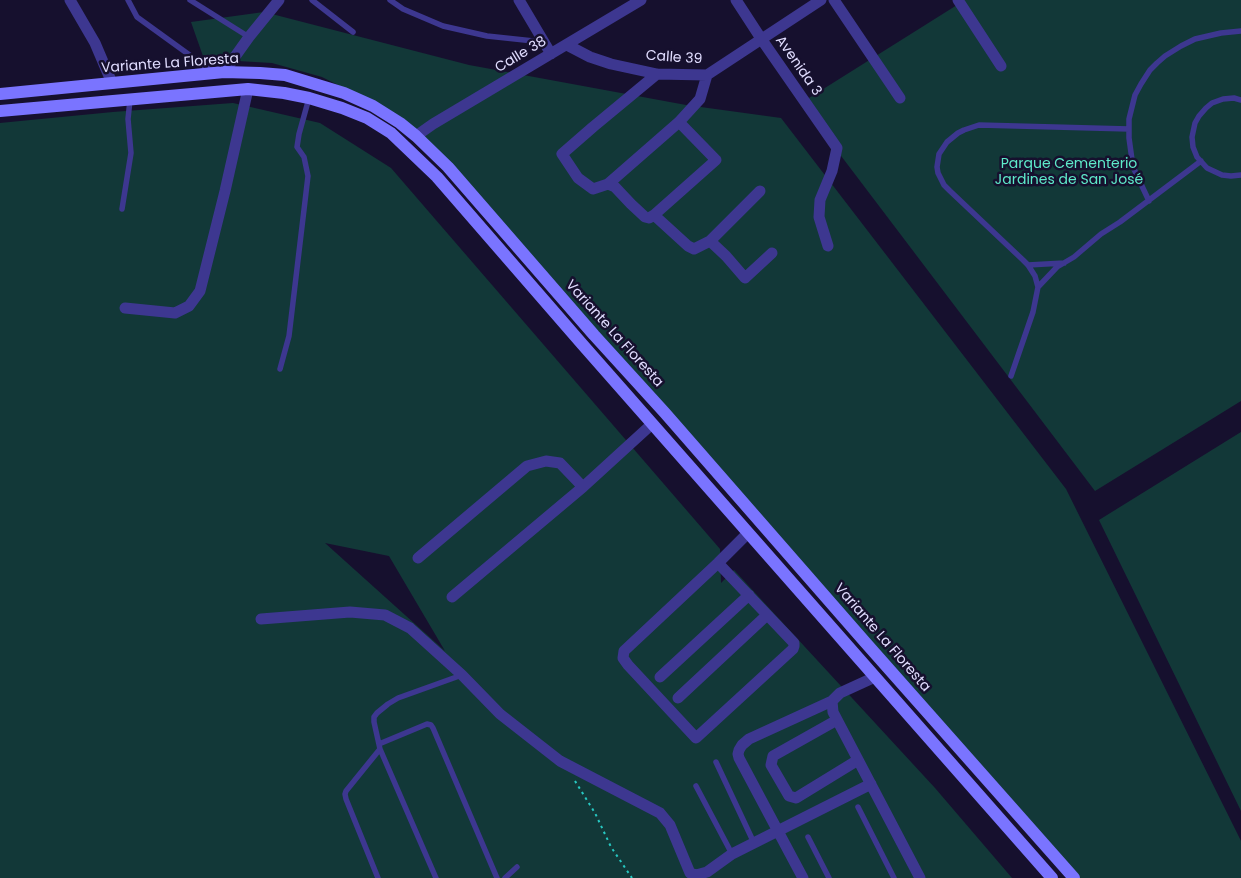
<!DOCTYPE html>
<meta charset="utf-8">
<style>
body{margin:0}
canvas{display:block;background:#16102e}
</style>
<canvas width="1241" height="878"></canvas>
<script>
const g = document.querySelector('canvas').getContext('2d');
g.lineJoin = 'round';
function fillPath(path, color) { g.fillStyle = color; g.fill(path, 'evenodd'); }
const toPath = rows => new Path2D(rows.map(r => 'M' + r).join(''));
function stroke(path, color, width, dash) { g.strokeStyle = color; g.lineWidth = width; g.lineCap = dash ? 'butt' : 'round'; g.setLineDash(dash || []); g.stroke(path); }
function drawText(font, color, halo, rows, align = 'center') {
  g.font = font + ' Poppins,sans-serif'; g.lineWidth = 5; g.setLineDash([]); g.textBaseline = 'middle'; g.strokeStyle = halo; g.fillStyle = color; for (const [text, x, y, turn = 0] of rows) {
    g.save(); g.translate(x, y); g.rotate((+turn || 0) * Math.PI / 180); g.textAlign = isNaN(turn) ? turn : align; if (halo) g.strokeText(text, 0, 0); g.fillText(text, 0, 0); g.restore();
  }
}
const green = toPath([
 [965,0,1241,0,1241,401,1095,491,801,103],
 [264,12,469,65,686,105,781,118,1066,489,1241,841,1241,878,1080,878,514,237,374,103,322,77,272,63,204,59,191,22],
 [233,103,320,123,391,168,720,549,721,583,734,570,935,788,1012,878,0,878,0,123,113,112],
 [325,543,389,556,445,651],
 [1241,432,1241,811,1099,520]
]);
const path = toPath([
 [575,781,595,813,611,847,632,878]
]);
const lane = toPath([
 [128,0,137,17,213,72],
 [190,0,249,37],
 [312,0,353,32],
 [390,0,403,9,443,26,487,36,543,42],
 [1241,100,1234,98,1223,99,1212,103,1206,108,1199,116,1195,123,1192,137,1193,147,1197,157,1207,168,1222,175,1231,176,1241,175],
 [1149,201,1133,167,1129,138,1129,119,1135,95,1141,84,1150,70,1157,63,1165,56,1181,46,1195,39,1221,33,1241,31],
 [122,209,131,153,128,119,130,100],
 [1028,265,1064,263],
 [1038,287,1057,267,1074,257,1101,234,1120,222,1201,161],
 [280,369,289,336,308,176,304,157,297,147,299,134,309,98],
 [1011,376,1033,312,1038,287,1035,276,1028,265,1023,260,950,191,944,185,938,173,937,167,939,154,947,142,958,133,964,130,979,125,1129,129],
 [379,744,427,724,431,725,433,728,497,878],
 [380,749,436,878],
 [716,762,754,843],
 [696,786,732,854],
 [858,807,894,878],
 [808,837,829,878],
 [378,878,346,799,345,794,346,791,380,749,374,722,374,717,377,713,388,704,398,698,462,675],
 [505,878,517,867]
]);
const street = toPath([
 [70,0,95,43,112,83],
 [519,0,551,54],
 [736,0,762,40,837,148,832,171,820,200,819,217,828,246],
 [834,0,900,98],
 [958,0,1001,66],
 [567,45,590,57,611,64,657,74,707,75,821,0],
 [224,72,249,37,279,0],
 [657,74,593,127,562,154,578,178,593,189,608,184,615,187,631,204,645,217,649,218,654,215,688,246,694,249,710,241,726,256,745,278,772,253],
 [416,136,433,124,641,0],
 [608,184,679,122,700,99,707,75],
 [654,215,716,160,679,122],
 [710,241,760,191],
 [125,308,175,313,189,306,200,291,225,191,248,89],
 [418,558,527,466,546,461,560,463,583,487],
 [718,563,794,643,794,646,793,649,696,738,628,665,623,658,624,651,718,563,748,533],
 [452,597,583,487,652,424],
 [261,619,350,612,385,615,410,628,462,675,500,714,560,761,660,813,670,825,690,873,696,875,707,872,732,854,871,784],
 [660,677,749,595],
 [678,698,767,615],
 [832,701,833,712,920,878],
 [837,720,773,756,771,765,789,796,796,798,858,760],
 [803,878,739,758,738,754,739,750,742,745,749,739,832,701,840,693,875,677]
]);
const secondary = toPath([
 [0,94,224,72,260,73,285,75,344,93,373,106,400,123,416,136,448,167,594,335,665,413,865,642,1074,878],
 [0,111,248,89,284,93,309,98,342,108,367,118,391,133,437,177,582,344,1052,878]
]);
const streetNames = [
 ["Calle 38",521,55,-31],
 ["Calle 39",674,58,4],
 ["Variante La Floresta",170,64,-4],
 ["Avenida 3",798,66,55],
 ["Variante La Floresta",614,334,48],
 ["Variante La Floresta",882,638,49]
];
const parkNames = [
 ["Parque Cementerio",1069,164],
 ["Jardines de San José",1069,180]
];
fillPath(green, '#123838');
stroke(path, '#27c8c2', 2, [2.5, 4]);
stroke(lane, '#3d3790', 5.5);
stroke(street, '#3d3790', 11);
stroke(secondary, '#7a74ff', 12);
drawText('14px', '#e1ddff', '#16102e', streetNames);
drawText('14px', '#5eeaca', '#16102e', parkNames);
</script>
